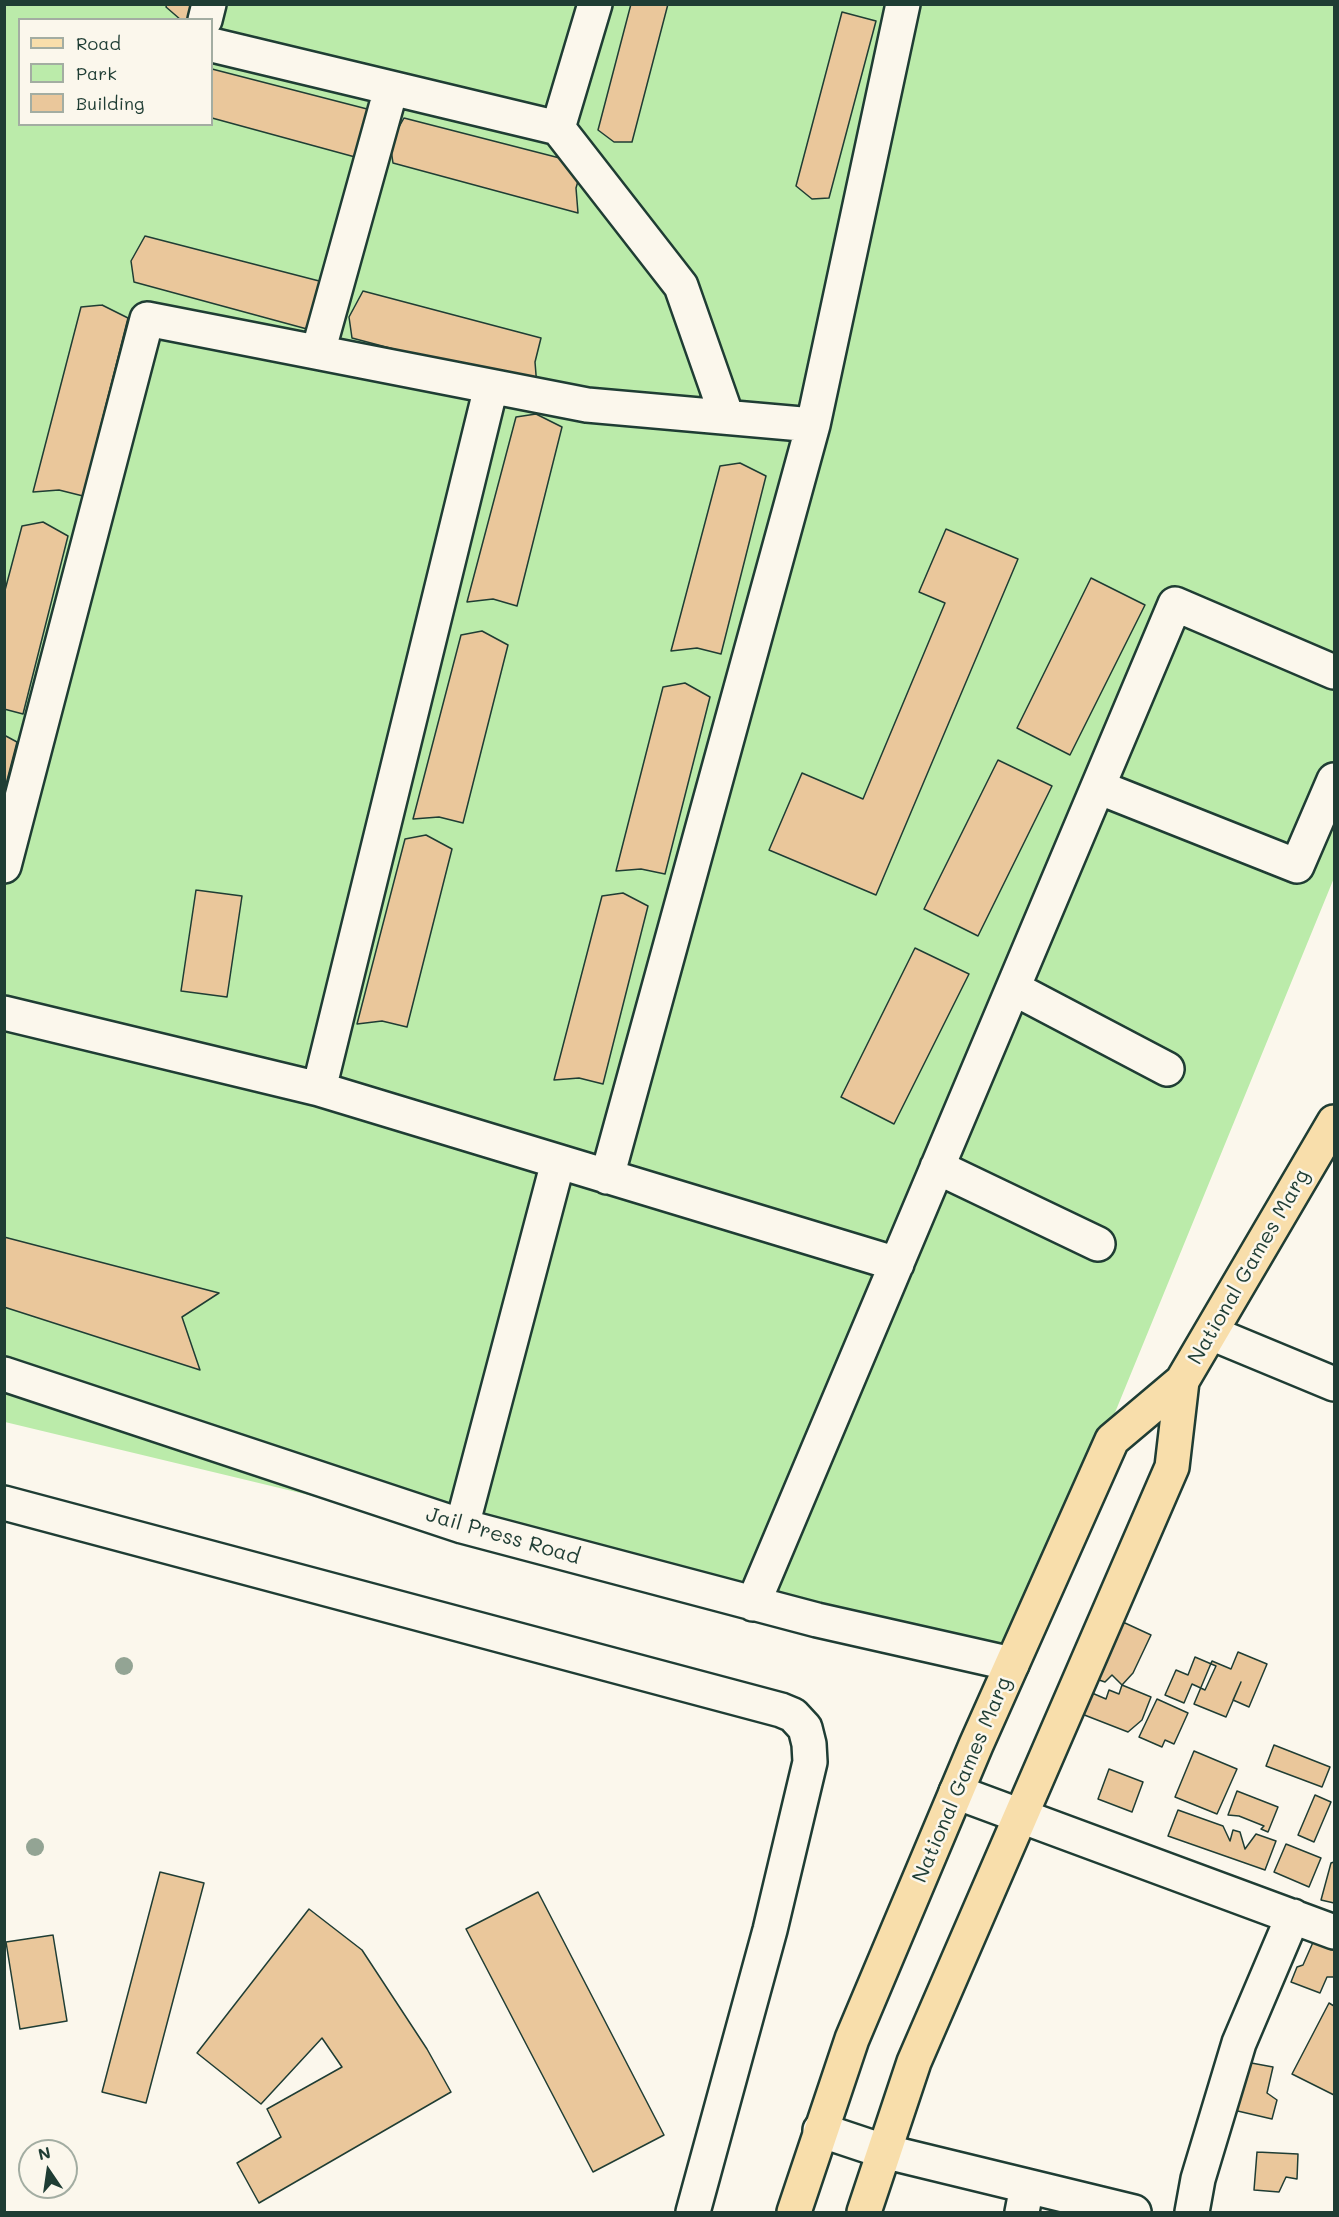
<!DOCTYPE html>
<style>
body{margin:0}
#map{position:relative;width:1339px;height:2217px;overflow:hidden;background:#fbf7ec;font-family:Mali,sans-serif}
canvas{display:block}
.frame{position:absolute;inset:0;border:6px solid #1f3d34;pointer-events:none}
.legend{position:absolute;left:18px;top:18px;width:195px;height:108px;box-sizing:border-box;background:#fbf7ec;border:2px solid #a3ada2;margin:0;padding:8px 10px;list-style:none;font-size:18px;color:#1f3d34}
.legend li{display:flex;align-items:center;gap:12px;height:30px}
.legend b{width:30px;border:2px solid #a3ada2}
.north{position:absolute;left:18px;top:2139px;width:60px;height:60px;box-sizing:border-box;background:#fbf7ec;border:2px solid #a3ada2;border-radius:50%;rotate:347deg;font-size:16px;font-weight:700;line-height:24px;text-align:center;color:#1f3d34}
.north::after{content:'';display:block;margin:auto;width:21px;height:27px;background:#1f3d34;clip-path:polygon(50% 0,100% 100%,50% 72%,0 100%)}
</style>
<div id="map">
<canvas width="1339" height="2217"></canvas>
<div class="frame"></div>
<ul class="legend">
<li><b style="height:8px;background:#f8deab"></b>Road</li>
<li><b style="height:16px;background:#bbebaa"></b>Park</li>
<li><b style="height:16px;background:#eac79b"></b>Building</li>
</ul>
<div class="north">N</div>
</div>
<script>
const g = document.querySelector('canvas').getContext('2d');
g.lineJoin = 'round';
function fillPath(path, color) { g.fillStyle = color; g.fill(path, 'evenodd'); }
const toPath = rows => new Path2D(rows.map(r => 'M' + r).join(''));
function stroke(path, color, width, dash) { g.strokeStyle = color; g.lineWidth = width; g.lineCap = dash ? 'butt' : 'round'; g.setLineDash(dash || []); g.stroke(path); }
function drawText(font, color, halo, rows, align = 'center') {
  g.font = font + ' Mali,sans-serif'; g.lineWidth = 5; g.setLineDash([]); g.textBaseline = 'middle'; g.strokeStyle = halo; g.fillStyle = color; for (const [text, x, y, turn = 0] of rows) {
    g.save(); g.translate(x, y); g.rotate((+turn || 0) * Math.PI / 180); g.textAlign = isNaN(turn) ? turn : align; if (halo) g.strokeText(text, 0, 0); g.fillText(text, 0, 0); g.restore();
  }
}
const green = toPath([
 [5,5,1334,5,1334,878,1012,1664,5,1422],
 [20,20,212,20,212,124,20,124]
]);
const building = toPath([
 [167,4,203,4,200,19,181,20,166,7,167,4],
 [631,4,668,4,632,142,614,142,598,130,631,4],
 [842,12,876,21,829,198,812,199,796,186,842,12],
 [212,69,371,110,366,160,212,118,212,69],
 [404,118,583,164,576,188,578,213,393,163,390,143,404,118],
 [145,236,323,282,318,332,134,282,131,261,145,236],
 [363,291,541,338,535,362,537,387,352,338,349,317,363,291],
 [102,305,128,318,83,496,59,490,33,492,81,307,102,305],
 [536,414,562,427,517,606,493,599,467,602,516,417,536,414],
 [740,463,766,476,721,654,697,648,671,651,720,466,740,463],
 [43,522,68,536,23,714,4,709,4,594,22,526,43,522],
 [946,529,1018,559,876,895,769,850,802,773,863,799,945,603,919,592,946,529],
 [1091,578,1145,605,1070,755,1017,728,1091,578],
 [482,631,508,645,463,823,439,817,413,819,461,635,482,631],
 [685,683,710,697,665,874,641,869,616,871,663,687,685,683],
 [4,735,17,742,4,792,4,735],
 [998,760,1052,786,978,936,924,909,998,760],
 [426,835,452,849,407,1027,382,1021,357,1024,405,839,426,835],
 [196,890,242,896,227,997,181,991,196,890],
 [623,893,648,906,603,1084,579,1078,554,1080,602,896,623,893],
 [915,948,969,974,894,1124,841,1097,915,948],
 [4,1237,219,1293,182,1317,200,1370,4,1307,4,1237],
 [1125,1623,1151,1635,1133,1673,1122,1685,1112,1675,1105,1682,1093,1678,1110,1626,1125,1623],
 [1238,1652,1267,1664,1249,1707,1233,1700,1241,1682,1226,1717,1194,1704,1212,1661,1231,1669,1238,1652],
 [1195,1657,1216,1666,1205,1690,1192,1684,1184,1703,1165,1695,1176,1670,1188,1675,1195,1657],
 [1122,1685,1151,1697,1142,1720,1128,1732,1069,1709,1078,1687,1106,1699,1109,1690,1119,1694,1122,1685],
 [1157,1699,1188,1713,1174,1744,1165,1740,1162,1747,1139,1737,1157,1699],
 [1274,1745,1330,1767,1322,1787,1266,1766,1274,1745],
 [1194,1751,1237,1769,1217,1814,1175,1797,1194,1751],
 [1109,1769,1143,1782,1132,1812,1098,1799,1109,1769],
 [1237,1791,1278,1807,1268,1832,1261,1829,1264,1826,1239,1816,1228,1815,1237,1791],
 [1315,1795,1331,1802,1314,1842,1298,1835,1315,1795],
 [1178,1810,1223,1826,1230,1841,1233,1830,1240,1832,1245,1849,1256,1834,1276,1841,1265,1870,1168,1836,1178,1810],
 [1286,1844,1321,1858,1309,1887,1274,1872,1286,1844],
 [1334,1862,1334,1903,1321,1900,1331,1863,1334,1862],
 [160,1872,204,1883,146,2103,102,2092,160,1872],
 [538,1892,664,2135,593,2172,466,1929,538,1892],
 [309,1909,362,1950,427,2049,451,2092,259,2203,237,2163,281,2137,267,2109,342,2067,322,2038,261,2104,197,2053,309,1909],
 [1318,1931,1334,1938,1334,1977,1327,1977,1320,1993,1291,1982,1297,1967,1303,1965,1318,1931],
 [53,1935,67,2021,20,2029,6,1942,53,1935],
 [1329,2003,1334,2006,1334,2095,1292,2074,1329,2003],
 [1246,2062,1273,2067,1267,2093,1277,2100,1272,2119,1229,2109,1246,2062],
 [1257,2152,1298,2154,1297,2179,1286,2177,1279,2192,1254,2190,1257,2152]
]);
const minor = toPath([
 [205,20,209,4],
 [212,45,558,128,595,4],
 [558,128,681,286,727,417],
 [318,352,391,89],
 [1098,787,1297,866,1334,780],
 [4,866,147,319,587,405,813,425,903,4],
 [1013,988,1167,1069],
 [4,1013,319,1089,897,1264],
 [319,1089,491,387],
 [937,1167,1098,1244],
 [607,1177,813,425],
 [1211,1333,1334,1384],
 [4,1374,462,1526,817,1620,1012,1664],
 [4,1503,781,1710,793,1715,805,1728,809,1744,810,1762,770,1930,693,2212],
 [462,1526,558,1162],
 [753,1604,1175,604,1334,672],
 [956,1792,1334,1932],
 [820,2130,883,2151,1134,2212],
 [1022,2212,1027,2186],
 [1192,2212,1198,2179,1239,2043,1293,1916]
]);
const major = toPath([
 [794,2212,852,2039,976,1745,1112,1440,1182,1381,1334,1122],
 [864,2212,914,2062,1172,1467,1182,1381]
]);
const trees = [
 [124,1666],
 [35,1847]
];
const streetNames = [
 ["National Games Marg",1249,1267,-60],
 ["Jail Press Road",503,1536,16],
 ["National Games Marg",962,1780,-67]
];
fillPath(green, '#bbebaa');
fillPath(building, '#eac79b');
stroke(building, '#1f3d34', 1.5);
stroke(minor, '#1f3d34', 38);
stroke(major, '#1f3d34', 38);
stroke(minor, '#fbf7ec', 33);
stroke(major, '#f8deab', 33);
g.fillStyle = '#93a494';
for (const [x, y] of trees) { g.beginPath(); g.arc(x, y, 9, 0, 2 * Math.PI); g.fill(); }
drawText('21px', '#1f3d34', '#fbf7ec', streetNames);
</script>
